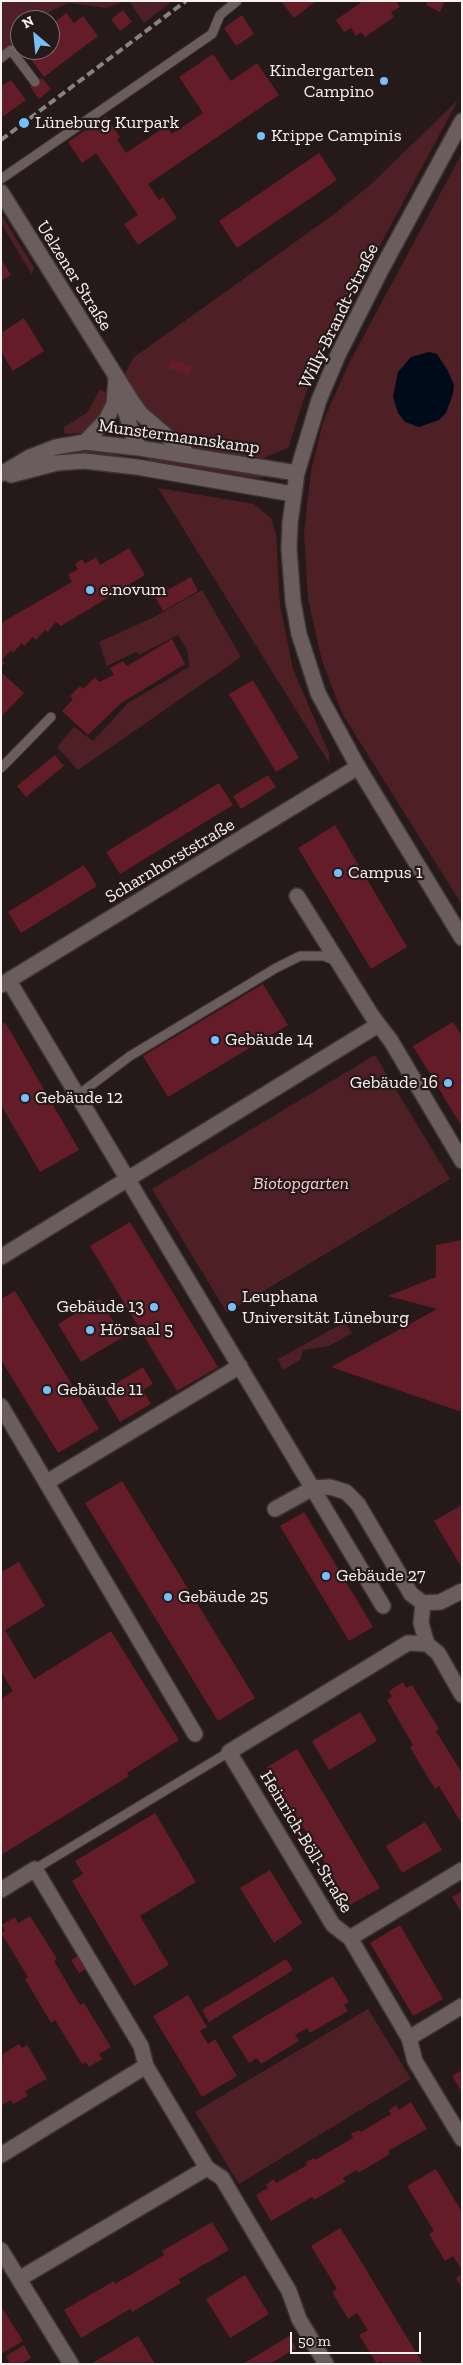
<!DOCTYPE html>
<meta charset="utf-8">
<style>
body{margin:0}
#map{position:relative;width:463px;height:2365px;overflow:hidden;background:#25191a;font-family:"Zilla Slab",serif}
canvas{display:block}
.frame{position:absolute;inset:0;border:2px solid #f9f1f1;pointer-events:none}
.north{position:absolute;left:10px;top:10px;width:50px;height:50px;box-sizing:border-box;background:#25191a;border:1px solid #7a6f70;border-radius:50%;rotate:332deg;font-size:14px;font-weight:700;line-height:20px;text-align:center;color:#f9f1f1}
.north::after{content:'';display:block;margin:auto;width:18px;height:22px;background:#77bff7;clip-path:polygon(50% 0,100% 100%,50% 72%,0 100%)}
.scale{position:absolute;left:290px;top:2332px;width:131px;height:22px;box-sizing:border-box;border:2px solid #f9f1f1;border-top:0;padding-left:6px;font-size:15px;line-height:18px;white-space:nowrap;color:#f9f1f1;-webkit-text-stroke:4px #25191a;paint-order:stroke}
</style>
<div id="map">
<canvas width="463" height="2365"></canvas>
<div class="frame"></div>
<div class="north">N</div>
<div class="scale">50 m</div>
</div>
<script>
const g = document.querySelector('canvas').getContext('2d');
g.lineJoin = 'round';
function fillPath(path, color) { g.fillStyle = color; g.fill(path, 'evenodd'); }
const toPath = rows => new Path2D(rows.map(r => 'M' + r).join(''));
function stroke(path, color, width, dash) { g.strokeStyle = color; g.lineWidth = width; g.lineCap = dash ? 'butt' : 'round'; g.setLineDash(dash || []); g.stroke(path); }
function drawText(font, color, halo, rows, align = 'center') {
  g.font = font + ' "Zilla Slab",serif'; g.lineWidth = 4.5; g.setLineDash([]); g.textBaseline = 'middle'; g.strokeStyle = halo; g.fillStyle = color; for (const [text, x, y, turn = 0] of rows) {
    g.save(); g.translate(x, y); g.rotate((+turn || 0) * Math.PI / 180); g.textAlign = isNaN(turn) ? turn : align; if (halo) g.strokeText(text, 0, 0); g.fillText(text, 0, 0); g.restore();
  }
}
const green = toPath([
 [1,1,126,1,106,8,69,3,51,11,40,20,20,20,20,37,1,52],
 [129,1,172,1,144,23],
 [458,100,326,346,306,393,288,448,259,460,186,447,148,409,124,376,133,358,333,215,369,186],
 [462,153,462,905,343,715,322,661,308,599,304,533,311,471,323,422,348,365],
 [1,214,34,268,32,275,1,223],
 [100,389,110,396,103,417,82,433,64,434,64,427,87,413],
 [67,449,118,450,120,454,117,458,68,454],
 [146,455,257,473,267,477,256,478,150,463],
 [158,488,254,504,271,518,276,535,280,605,293,669,329,753,329,763],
 [202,590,241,657,78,770,57,747,74,727,93,741,128,703,189,667,188,652,178,635,139,655,136,652,107,666,99,642,154,617],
 [375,1055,450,1179,227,1313,152,1189],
 [345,1322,352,1333,329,1346,303,1350,300,1360,283,1370,278,1359],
 [368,2009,411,2079,239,2184,195,2112]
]);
const water = toPath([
 [429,352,437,354,448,371,454,385,453,394,446,413,439,420,419,427,405,422,398,413,393,397,398,372,411,357]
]);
const building = toPath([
 [281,1,316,1,294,18],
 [363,1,396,1,400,7,391,12,394,17,365,37,361,32,356,36,351,28,344,32,336,20],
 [428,1,445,1,440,12,426,5],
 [123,10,132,22,120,31,111,19],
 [66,13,74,23,83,16,98,36,44,77,27,54,33,50,50,50,50,26],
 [242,15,254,34,236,46,224,28],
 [213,54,231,81,257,63,279,95,148,184,159,200,163,197,177,218,138,245,124,224,138,215,96,153,82,163,68,142,106,116,120,137,117,139,126,153,166,126,172,134,203,113,179,77],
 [42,78,51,89,39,99,30,87],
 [11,80,26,100,1,118,1,86],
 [319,153,337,180,237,248,219,221],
 [1,259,11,275,1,281],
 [24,318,44,351,13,371,1,352,1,333],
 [172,359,193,367,189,376,168,368],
 [129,548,145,575,61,626,56,622,48,632,45,630,36,640,33,637,24,646,22,643,13,653,11,650,2,660,5,663,1,667,1,623,72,582,68,575,78,569,75,564,82,559,85,564,96,557,100,565],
 [191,577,198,591,163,611,155,597],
 [172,639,185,664,121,703,88,735,62,711,73,699,70,696,80,686,83,689,95,677,99,682,114,675,110,668,123,661,127,666],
 [1,672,24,693,1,717],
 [253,680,299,758,276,772,229,694],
 [55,755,64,766,26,797,17,786],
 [268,775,276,787,241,809,233,796],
 [219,783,233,805,120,874,106,852],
 [335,825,407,947,371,969,298,848],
 [84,865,97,886,21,933,8,912],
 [263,984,288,1025,168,1097,143,1056],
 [5,1022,79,1150,40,1172,1,1105,1,1025],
 [453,1022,462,1036,462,1127,413,1046],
 [130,1222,218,1367,177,1391,90,1246],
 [462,1240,462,1412,331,1367,437,1309,388,1296,436,1277,436,1245],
 [15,1291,99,1429,58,1453,1,1360,1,1299],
 [100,1299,123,1337,81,1362,58,1324],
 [143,1367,153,1384,143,1390,151,1404,120,1422,102,1392],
 [122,1481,255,1698,218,1721,85,1503],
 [462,1505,462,1568,434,1521],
 [304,1512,373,1627,349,1641,280,1526],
 [19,1562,45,1606,5,1630,34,1679,111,1631,179,1740,127,1773,129,1776,1,1855,1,1699,13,1691,1,1672,1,1572],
 [403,1682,406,1688,412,1685,439,1729,436,1731,462,1773,462,1824,439,1786,435,1789,410,1747,413,1745,387,1700,392,1697,389,1691],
 [360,1712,377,1741,329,1770,312,1741],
 [297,1749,380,1888,350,1905,267,1767],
 [155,1813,196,1882,140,1916,169,1965,134,1986,72,1881,83,1874,75,1861],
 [425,1822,442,1850,402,1873,386,1846],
 [270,1870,302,1923,274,1943,240,1888],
 [462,1891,462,1913,452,1897],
 [30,1916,57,1959,54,1961,80,2005,84,2003,111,2047,99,2054,102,2059,89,2067,86,2062,82,2064,55,2020,51,2023,25,1979,28,1977,1,1933,5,1931,2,1925,15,1917,18,1923],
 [400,1925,443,1999,413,2016,370,1943],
 [78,1956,85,1969,79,1973,71,1960],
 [286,1959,293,1970,209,2022,202,2010],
 [333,1976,349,2002,344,2005,348,2011,310,2033,307,2028,295,2035,299,2041,261,2064,257,2058,249,2063,232,2036],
 [188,1995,207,2027,200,2031,208,2044,215,2039,237,2076,202,2097,153,2016],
 [19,2044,22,2048,27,2045,47,2079,25,2091,28,2095,21,2100,13,2104,11,2100,1,2106,1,2061,3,2059,1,2055],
 [462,2070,462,2092,452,2076],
 [411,2102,427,2129,388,2151,390,2154,358,2173,357,2170,343,2178,345,2182,314,2200,312,2197,271,2221,256,2195,268,2188,266,2185,274,2179,276,2183,307,2165,306,2162,314,2158,315,2160,353,2138,351,2134,359,2130,361,2132,391,2114,389,2110,396,2105,399,2110],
 [436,2169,462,2212,462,2270,453,2256,445,2261,429,2234,434,2231,407,2186],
 [212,2222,229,2250,179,2279,181,2283,132,2312,130,2309,81,2338,64,2310,114,2281,115,2284,164,2255,162,2251],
 [340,2228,353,2248,423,2364,383,2364,381,2361,377,2364,359,2335,368,2330,357,2313,348,2319,332,2292,337,2289,311,2246],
 [462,2274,462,2288,456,2278],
 [245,2275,269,2314,230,2338,206,2299],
 [1,2306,23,2341,1,2354],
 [138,2336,155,2364,95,2364,94,2362],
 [289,2336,296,2348,270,2364,243,2364],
 [24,2345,31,2358,21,2364,10,2364,6,2356]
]);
const lane = toPath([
 [1,58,11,50,35,82],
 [1,179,212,34,220,15,237,1],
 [1,768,51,717],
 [78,1095,130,1056,276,968,300,956,324,956,336,961],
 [35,1869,229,1752]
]);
const street = toPath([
 [297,896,372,1016,391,1041,462,1161],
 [9,981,383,1606],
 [1,985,358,767],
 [1,1257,378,1025],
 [1,1406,195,1734],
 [47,1482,240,1366],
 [275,1509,313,1488,330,1487,346,1492,358,1504,411,1594,423,1603,440,1602,462,1591],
 [423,1603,421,1623,427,1644],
 [462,1695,438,1653,427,1644,408,1643,229,1752,333,1925,350,1938,409,2038,415,2061,462,2139],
 [1,1890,35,1869,141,2046,146,2066,207,2168,222,2178,289,2291,299,2319,326,2364],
 [350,1938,462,1870],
 [409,2038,462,2006],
 [1,2155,146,2066],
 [1,2250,71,2364],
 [19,2279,207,2168]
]);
const secondary = toPath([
 [462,121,381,270,338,355,319,400,297,473,290,523,289,549,293,601,299,634,318,693,358,767,462,938],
 [1,192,131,400,141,414,190,456],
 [119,390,133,436,139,448],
 [85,442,106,420,114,404,116,378],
 [1,474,30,457,56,447,85,442,139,448,297,473],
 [11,475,57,463,84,461,137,467,293,494]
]);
const rail = toPath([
 [1,140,186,1]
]);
const markers = [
 [384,81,5,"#77bff7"],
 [24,123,6,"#77bff7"],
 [261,136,5,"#77bff7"],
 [90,590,5,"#77bff7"],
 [338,873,5,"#77bff7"],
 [215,1040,5,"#77bff7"],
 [448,1083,5,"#77bff7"],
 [25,1098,5,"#77bff7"],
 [154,1307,5,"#77bff7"],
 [232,1307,5,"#77bff7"],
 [90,1330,5,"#77bff7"],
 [47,1390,5,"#77bff7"],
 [326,1576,5,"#77bff7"],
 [168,1597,5,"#77bff7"]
];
const poiNames = [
 ["Kindergarten",374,71,"right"],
 ["Campino",374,92,"right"],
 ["Lüneburg Kurpark",35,123],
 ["Krippe Campinis",271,136],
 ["e.novum",100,590],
 ["Campus 1",348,873],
 ["Gebäude 14",225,1040],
 ["Gebäude 16",438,1083,"right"],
 ["Gebäude 12",35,1098],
 ["Leuphana",242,1297],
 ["Universität Lüneburg",242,1318],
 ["Gebäude 13",144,1307,"right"],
 ["Hörsaal 5",100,1330],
 ["Gebäude 11",57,1390],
 ["Gebäude 27",336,1576],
 ["Gebäude 25",178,1597]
];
const streetNames = [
 ["Uelzener Straße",74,276,58],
 ["Willy-Brandt-Straße",339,316,-64],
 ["Munstermannskamp",179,437,8],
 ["Scharnhorststraße",170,861,-31],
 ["Heinrich-Böll-Straße",306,1842,59]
];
const parkNames = [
 ["Biotopgarten",301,1184]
];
fillPath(green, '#4f1f26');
fillPath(water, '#000b1a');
fillPath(building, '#641c29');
stroke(lane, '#3c3434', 11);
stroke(street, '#3c3434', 18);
stroke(secondary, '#3c3434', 18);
stroke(lane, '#6b5c5d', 9);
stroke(street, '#6b5c5d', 15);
stroke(secondary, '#6b5c5d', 15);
stroke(rail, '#8b8182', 4, [8, 4]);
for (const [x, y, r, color] of markers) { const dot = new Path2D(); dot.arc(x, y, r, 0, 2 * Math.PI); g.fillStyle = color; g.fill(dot); stroke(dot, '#25191a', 2); }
drawText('18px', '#f9f1f1', '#25191a', poiNames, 'left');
drawText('18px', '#f9f1f1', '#25191a', streetNames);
drawText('italic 18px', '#fccdd0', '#25191a', parkNames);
</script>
